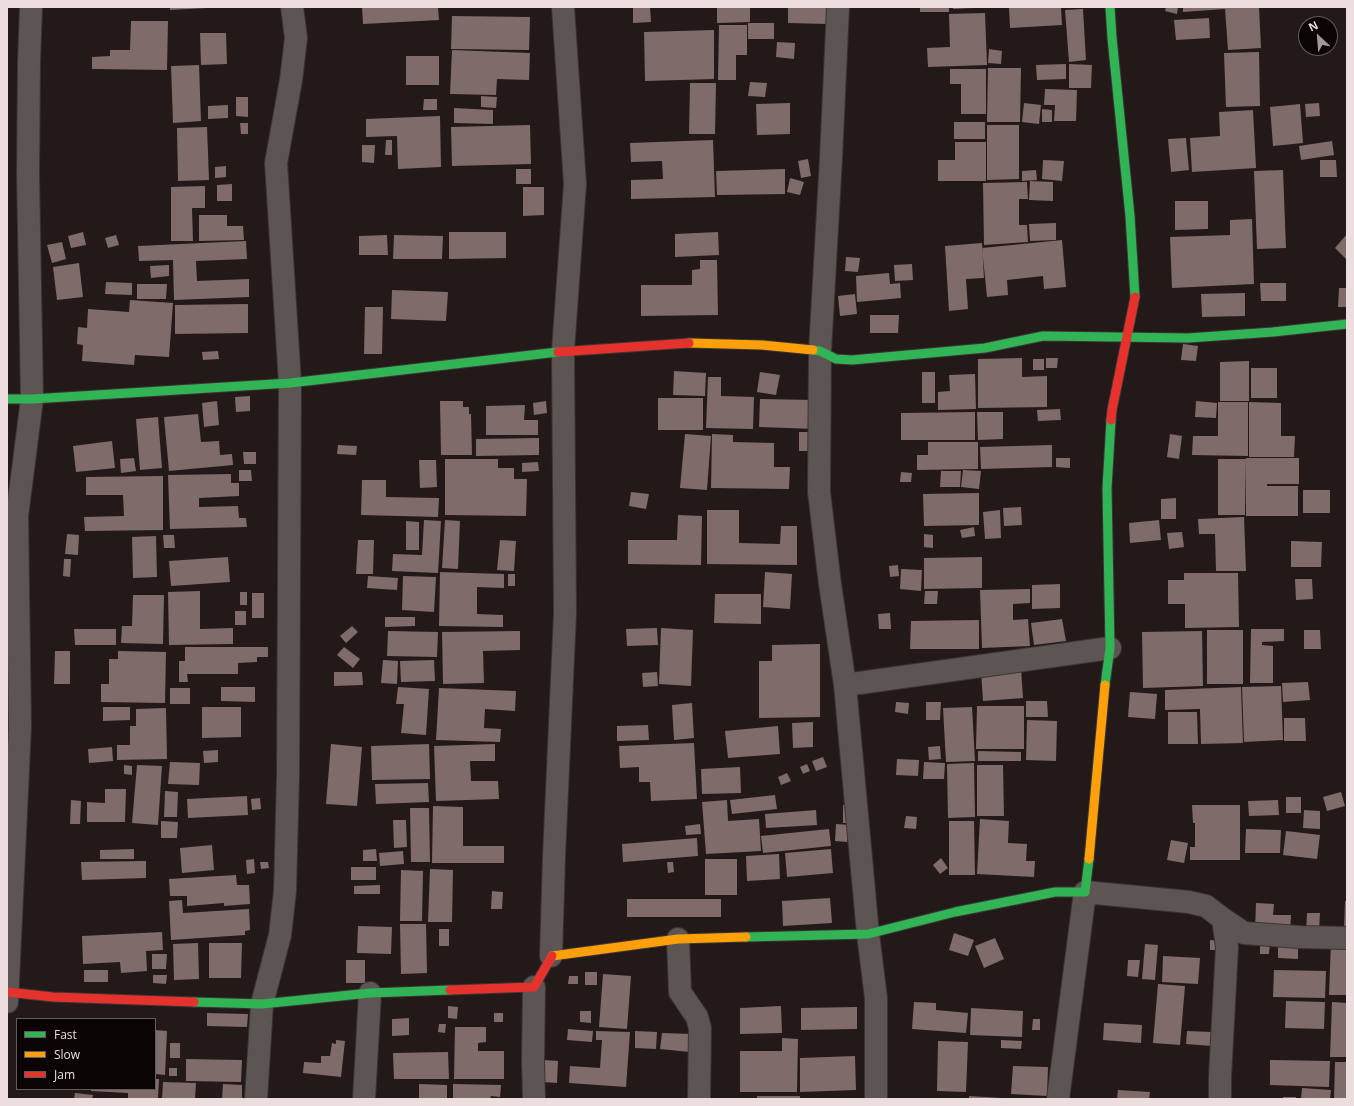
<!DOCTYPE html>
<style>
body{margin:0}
#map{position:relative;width:1354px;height:1106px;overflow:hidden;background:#231919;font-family:"Open Sans",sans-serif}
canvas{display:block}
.frame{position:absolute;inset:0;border:8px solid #ebdedd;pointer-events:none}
.legend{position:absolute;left:16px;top:1018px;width:140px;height:72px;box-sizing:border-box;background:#0b0404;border:1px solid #655b5b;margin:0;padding:5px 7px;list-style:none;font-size:12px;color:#ebdedd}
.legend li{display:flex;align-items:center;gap:8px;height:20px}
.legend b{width:20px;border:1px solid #655b5b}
.north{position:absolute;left:1298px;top:16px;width:40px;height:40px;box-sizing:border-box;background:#0b0404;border:1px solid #655b5b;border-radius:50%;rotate:334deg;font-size:11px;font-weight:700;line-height:16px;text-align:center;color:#ebdedd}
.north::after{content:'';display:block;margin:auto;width:14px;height:18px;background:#a59998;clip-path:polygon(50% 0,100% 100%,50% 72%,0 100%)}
</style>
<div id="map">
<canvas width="1354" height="1106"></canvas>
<div class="frame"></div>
<ul class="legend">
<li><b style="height:5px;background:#30b455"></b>Fast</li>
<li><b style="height:5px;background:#ff9f0a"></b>Slow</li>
<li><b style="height:5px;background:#e5322d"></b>Jam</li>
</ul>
<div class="north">N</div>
</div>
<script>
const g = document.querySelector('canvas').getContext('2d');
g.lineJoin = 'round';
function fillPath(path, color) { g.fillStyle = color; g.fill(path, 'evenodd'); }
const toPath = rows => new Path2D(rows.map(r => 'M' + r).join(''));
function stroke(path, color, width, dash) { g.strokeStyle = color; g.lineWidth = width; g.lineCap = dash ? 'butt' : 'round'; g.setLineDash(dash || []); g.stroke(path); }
const building = toPath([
 [170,7,207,7,207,8,170,10],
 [362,7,438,7,439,20,363,24],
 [633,7,650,7,651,22,633,23],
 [717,7,750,7,750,22,717,23],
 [788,7,828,7,827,24,788,23],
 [920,7,949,7,949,12,920,12],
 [953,7,973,7,973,8,953,9],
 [1021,7,1061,7,1062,25,1010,28,1009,8],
 [1166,7,1178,7,1177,14,1165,11],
 [1183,7,1259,7,1261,48,1228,50,1225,9,1183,12],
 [1083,9,1086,60,1069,62,1065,10],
 [985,13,987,65,928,67,927,48,950,47,949,14],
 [452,16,530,17,529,50,451,49],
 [1209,18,1210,38,1176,40,1174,20],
 [131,21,168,21,167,70,92,69,92,57,110,56,110,50,130,50],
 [748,23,774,23,774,39,748,39],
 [719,25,747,25,747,55,736,55,736,80,718,80],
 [714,30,714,79,645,81,644,32],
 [200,33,226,33,227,64,201,65],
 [777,42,795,43,794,59,776,57],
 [989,49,1002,51,1001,64,988,63],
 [452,50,530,53,529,80,497,79,496,95,450,94],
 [1259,52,1260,106,1226,107,1224,53],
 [406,56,439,56,439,85,406,85],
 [1066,64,1066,79,1037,80,1036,65],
 [1069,64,1092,65,1091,88,1069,88],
 [199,65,201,121,173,123,171,66],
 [988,68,1021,68,1020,122,987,122],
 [950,69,986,69,986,114,961,114,961,84,950,84],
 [750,82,767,83,765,97,748,96],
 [690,83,716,83,715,134,689,134],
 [1045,89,1077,90,1076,121,1054,121,1055,105,1044,105],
 [481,96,497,97,496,108,481,107],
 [236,97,248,97,248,117,236,116],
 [424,99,437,99,437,110,423,110],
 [790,103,790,134,757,135,756,104],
 [1024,103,1041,105,1039,124,1022,122],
 [1319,103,1320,116,1306,117,1305,104],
 [1300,104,1303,143,1273,146,1270,107],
 [228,105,228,118,208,119,208,106],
 [454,108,493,110,493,124,454,123],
 [1042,109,1052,110,1052,122,1042,122],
 [1253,110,1256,168,1192,172,1190,138,1220,136,1219,112],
 [440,116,441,167,398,169,397,136,366,137,366,119],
 [954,122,985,122,985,139,954,139],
 [240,123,248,123,248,134,241,134],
 [530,125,531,164,452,166,451,127],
 [987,125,1019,125,1019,179,987,180],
 [207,127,209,180,178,181,177,128],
 [1186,138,1189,170,1171,172,1168,139],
 [386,140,392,140,392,155,385,155],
 [713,140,715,197,631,199,631,180,663,179,662,161,631,162,630,143],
 [1332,141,1334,155,1301,160,1299,146],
 [955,142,986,142,986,181,938,181,938,160,955,160],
 [362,145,375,145,374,163,362,162],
 [808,159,811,176,801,178,798,161],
 [1043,160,1064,161,1062,181,1042,179],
 [1320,160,1336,160,1337,177,1320,177],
 [226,166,226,177,215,178,215,167],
 [516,169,531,169,531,184,516,184],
 [785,169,785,194,717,195,716,171],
 [1036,170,1037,180,1022,181,1022,171],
 [1283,170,1286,248,1257,249,1254,171],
 [790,178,804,182,800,195,787,192],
 [1030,181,1053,182,1053,201,1029,200],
 [1027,182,1028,199,1019,199,1019,225,1027,225,1028,242,984,245,983,183],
 [232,184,232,201,217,201,217,185],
 [205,186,205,208,192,208,193,241,171,241,171,187],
 [523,187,544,187,544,215,523,216],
 [1175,201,1208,201,1208,229,1175,230],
 [199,215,227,215,227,226,243,226,244,240,199,241],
 [1252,219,1254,284,1172,288,1170,237,1230,235,1230,220],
 [1056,223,1056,240,1030,241,1029,224],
 [83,232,86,245,71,248,68,236],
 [449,232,506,232,506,258,449,259],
 [718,232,719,255,675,257,675,234],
 [1347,234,1347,260,1335,248],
 [116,235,119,245,108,248,105,238],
 [387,235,388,255,359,255,359,236],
 [394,235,443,236,442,259,393,259],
 [1062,240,1066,287,1044,289,1043,276,1007,280,1008,295,987,297,982,248],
 [246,241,247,259,196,261,197,281,249,279,249,297,174,300,173,260,139,261,138,246],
 [62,242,66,259,52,263,47,245],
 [982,243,984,278,966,279,968,309,949,311,945,246],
 [846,257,860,258,858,272,845,271],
 [700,260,717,260,718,315,641,316,641,285,692,285,692,270,700,269],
 [79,263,83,297,57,300,53,267],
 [912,264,913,280,895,281,894,265],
 [169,265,169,276,151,278,150,266],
 [889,273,890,284,900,283,901,298,857,302,856,276],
 [106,282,132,283,132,295,105,294],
 [1260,283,1286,283,1286,301,1261,301],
 [137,284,167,284,166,299,137,299],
 [1339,288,1347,288,1347,307,1338,307],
 [392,290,448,292,446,321,391,319],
 [1245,293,1245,316,1202,317,1201,294],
 [855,294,857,314,840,316,838,296],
 [130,300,173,303,169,357,135,355,134,365,82,361,83,345,77,344,78,327,87,328,88,309,129,312],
 [248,304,248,333,175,334,175,305],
 [365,307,383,307,382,354,364,354],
 [870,315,899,315,898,333,870,333],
 [1183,344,1198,346,1196,361,1181,360],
 [218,351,219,359,203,360,202,352],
 [1022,358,1022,377,1047,376,1047,407,978,408,978,359],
 [1046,358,1058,358,1057,368,1046,368],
 [1033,359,1044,359,1044,370,1033,370],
 [1249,361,1249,401,1220,401,1220,362],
 [1251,368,1277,368,1277,398,1251,398],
 [674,371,706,373,705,396,673,395],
 [760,372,780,375,776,395,757,392],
 [922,372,935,372,935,403,922,403],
 [975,374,976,409,938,410,938,392,950,391,949,375],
 [708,377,721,377,721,396,754,397,753,429,706,428],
 [250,396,250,411,236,412,235,397],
 [658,398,703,398,703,430,658,430],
 [760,399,815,400,815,429,759,427],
 [217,401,219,425,204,427,202,403],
 [440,401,463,401,463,407,469,407,469,414,471,414,472,455,441,455],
 [546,401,547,413,534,415,533,403],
 [1196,401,1217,403,1216,418,1195,417],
 [1218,402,1248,402,1248,456,1192,455,1193,436,1218,436],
 [1249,402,1281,403,1281,436,1295,436,1294,457,1249,457],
 [525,405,524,420,538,420,538,435,486,435,486,406],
 [1060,409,1061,420,1038,421,1037,410],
 [975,412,975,440,901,440,901,413],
 [977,412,1003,412,1003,439,978,440],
 [198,414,201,442,219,441,220,455,232,454,233,465,169,471,164,417],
 [158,417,162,468,140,470,136,419],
 [799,432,817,432,816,451,799,451],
 [685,434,711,436,707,490,680,488],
 [712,434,733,435,733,442,774,443,774,467,790,467,789,489,711,488],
 [1170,434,1182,436,1179,459,1167,457],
 [539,438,539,455,476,456,476,439],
 [112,441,115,468,76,472,73,446],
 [928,442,978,442,978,469,917,470,917,455,928,455],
 [338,445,357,446,356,455,337,454],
 [1052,445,1052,467,981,469,980,447],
 [243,452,256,452,256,464,244,464],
 [134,458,136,471,121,473,120,459],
 [1056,458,1070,458,1070,468,1056,467],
 [1246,458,1299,458,1299,484,1267,484,1267,486,1298,486,1298,516,1246,516],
 [445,459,498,459,498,468,514,468,514,479,527,479,526,516,445,515],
 [1218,459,1246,459,1245,515,1218,515],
 [419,460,436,460,437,487,420,488],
 [538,462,539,471,522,472,522,463],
 [239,470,251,470,252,481,239,481],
 [963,470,981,471,979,489,961,487],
 [941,471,961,471,960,487,940,487],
 [901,472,912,473,911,482,900,482],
 [231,474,231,483,239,483,239,496,199,498,199,507,238,506,239,518,246,518,247,527,170,529,168,475],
 [163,476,163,530,85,531,84,517,124,516,123,495,86,495,86,477],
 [362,480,386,480,386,497,439,498,438,517,361,515],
 [1303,490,1330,490,1330,513,1303,513],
 [631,492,649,494,646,509,629,506],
 [979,493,979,525,924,526,923,494],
 [1176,498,1176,519,1161,519,1161,499],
 [1021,507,1022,525,1004,526,1003,508],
 [707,510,739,510,739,543,780,544,781,526,797,526,797,565,707,564],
 [1000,510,1001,538,985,539,983,512],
 [678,515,702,516,701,565,628,564,628,540,677,540],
 [1244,517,1246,571,1216,571,1215,534,1199,534,1198,519],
 [424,520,441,521,438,573,392,571,393,554,422,555],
 [445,520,460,521,458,569,442,568],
 [1159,520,1161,540,1130,543,1129,523],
 [406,521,419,522,419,550,406,550],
 [974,527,975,536,962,538,960,530],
 [1182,532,1184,547,1169,549,1167,533],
 [67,534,79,535,78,555,65,554],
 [924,534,933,535,933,548,924,547],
 [163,535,174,535,175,548,164,548],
 [156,536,157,577,133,578,132,537],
 [358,540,374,540,373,574,356,574],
 [500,540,516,541,514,571,497,570],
 [1291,541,1322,542,1321,567,1291,567],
 [228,557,230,582,171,586,169,561],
 [982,557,982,588,924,589,924,558],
 [64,559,71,559,70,577,63,576],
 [898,565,899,576,890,577,889,566],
 [901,569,922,570,921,591,900,589],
 [440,572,504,574,504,588,477,587,477,614,503,615,503,627,439,626],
 [765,572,792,574,790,609,763,607],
 [1184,573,1238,573,1239,627,1185,628,1185,604,1168,604,1168,580,1184,580],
 [508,574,515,574,515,586,508,586],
 [368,576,398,578,397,590,367,588],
 [403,576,436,577,434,612,402,610],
 [1295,579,1312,579,1313,599,1296,600],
 [1060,584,1060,608,1032,609,1032,585],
 [1030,589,1030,603,1013,604,1013,620,1028,619,1030,646,982,648,980,590],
 [200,591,200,629,233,628,233,644,169,645,168,592],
 [925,591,938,591,937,604,924,604],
 [240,592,247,592,247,605,240,605],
 [252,593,264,593,264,618,252,618],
 [715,594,761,594,761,624,714,623],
 [133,595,164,595,163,644,121,643,122,626,132,626],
 [235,611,246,611,246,625,235,625],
 [890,613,891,629,879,629,878,614],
 [385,617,415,617,415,626,385,627],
 [1062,619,1066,641,1034,645,1031,623],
 [979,620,979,649,910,649,911,621],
 [352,626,358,632,346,643,340,636],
 [657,628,658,645,627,646,626,629],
 [661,628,693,630,691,686,659,684],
 [74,629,116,629,116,645,75,645],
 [1251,629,1284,629,1284,641,1262,642,1262,645,1273,646,1273,683,1250,683],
 [1207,630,1243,630,1243,684,1207,684],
 [1304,630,1320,630,1321,649,1304,649],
 [388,631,438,632,437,657,387,656],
 [520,631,520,650,483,651,484,683,443,684,442,632],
 [1202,631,1203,686,1143,688,1142,632],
 [820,644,820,717,759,718,759,661,772,661,772,645],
 [185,647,268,647,268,657,257,657,257,662,238,663,238,674,187,674,188,682,179,682,179,661,185,661],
 [344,647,360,659,353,668,337,655],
 [55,651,70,651,70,684,54,684],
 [118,651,166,652,165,703,101,702,101,684,109,684,109,659,118,659],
 [383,660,398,661,397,684,381,683],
 [434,660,435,681,401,682,400,661],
 [1021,668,1023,698,983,701,981,671],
 [334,672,362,672,363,685,334,686],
 [657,672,658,686,643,687,642,673],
 [1308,682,1310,700,1283,702,1282,683],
 [1281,686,1283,740,1244,742,1242,687],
 [221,687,255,687,255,702,221,701],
 [398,687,429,689,426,735,401,733,404,704,396,704],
 [1241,687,1243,743,1201,744,1200,709,1165,710,1165,690],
 [170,688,190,688,190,704,170,704],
 [439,688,516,691,515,711,485,709,484,728,501,729,500,742,436,740],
 [1130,692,1157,694,1155,719,1128,717],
 [1026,701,1047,701,1048,717,1026,717],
 [896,702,909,703,908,714,895,712],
 [926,702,941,702,940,720,926,720],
 [692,703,694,738,674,740,672,705],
 [977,706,1024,706,1024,749,976,749],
 [103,707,130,707,130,720,103,721],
 [202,707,241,707,241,737,202,738],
 [972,707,975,761,946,762,943,708],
 [166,708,167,759,117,760,117,745,130,745,130,726,136,726,136,709],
 [1168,712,1197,712,1198,744,1168,744],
 [1284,718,1305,718,1306,741,1284,741],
 [1027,720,1057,721,1056,761,1026,760],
 [813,722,813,747,793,748,792,723],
 [648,725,649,740,617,741,617,726],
 [778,726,780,754,728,758,725,731],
 [694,743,697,799,651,801,650,782,639,782,639,767,620,768,619,746],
 [331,744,362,747,357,806,326,804],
 [429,744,430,779,372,780,371,746],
 [495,744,495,761,470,761,471,781,498,781,499,799,436,801,434,746],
 [940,746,941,759,929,760,928,747],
 [112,747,113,761,89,763,88,749],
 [218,750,218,762,204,763,203,751],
 [978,751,1021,752,1021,761,978,761],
 [823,757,827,767,816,771,812,761],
 [897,759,919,760,918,776,896,775],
 [170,762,200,763,199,785,168,784],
 [924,762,945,763,944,779,923,779],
 [974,763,975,817,948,818,947,764],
 [807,764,810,771,803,774,800,767],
 [124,765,132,766,132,775,124,774],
 [137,765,162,766,158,825,132,823],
 [977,765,1003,765,1004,816,977,816],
 [740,767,741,793,702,794,701,769],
 [787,773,791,781,781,785,778,777],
 [428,783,429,802,376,804,375,784],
 [105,789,126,789,125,822,87,822,87,802,105,803],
 [165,791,178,792,177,817,164,817],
 [1341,792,1345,806,1327,811,1323,797],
 [775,795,777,809,732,814,730,800],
 [247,796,248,815,188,818,187,799],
 [1286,797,1301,797,1301,813,1286,813],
 [260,798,261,809,252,810,251,799],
 [71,800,81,801,80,824,70,824],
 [727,800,728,821,759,819,761,851,706,854,702,802],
 [1278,800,1279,815,1249,816,1248,801],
 [843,805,855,805,856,823,843,823],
 [1192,805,1240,805,1240,860,1190,860,1190,847,1195,847,1195,823,1193,823],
 [433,806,463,807,463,846,504,846,504,863,432,863],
 [410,808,429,808,430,862,411,862],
 [816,810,817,825,766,828,765,814],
 [1304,810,1320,811,1320,829,1303,828],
 [906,816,917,817,916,829,904,828],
 [980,819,1009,821,1008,843,1027,844,1026,861,1035,861,1034,877,977,874],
 [393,820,406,820,407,847,394,848],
 [161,821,178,822,177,838,161,838],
 [949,821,974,821,975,875,949,875],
 [700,824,701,834,686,835,685,826],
 [836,824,849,825,847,842,835,841],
 [829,829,831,846,763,853,761,836],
 [1246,829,1281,830,1280,853,1245,853],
 [1286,831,1320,835,1317,859,1283,855],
 [697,838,698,856,623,862,622,844],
 [1171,840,1188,843,1184,863,1167,860],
 [212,845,214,870,182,873,180,848],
 [134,849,134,859,100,859,100,850],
 [376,849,377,861,363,861,363,850],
 [831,849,833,873,787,877,785,853],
 [403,851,404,864,380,866,379,853],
 [779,854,780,879,747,881,746,856],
 [941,858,948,868,940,874,933,865],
 [254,859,255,873,247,874,246,860],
 [705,859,737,859,737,895,705,895],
 [146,861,146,878,82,880,81,862],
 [260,862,268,862,269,868,261,869],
 [667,862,673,862,674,872,668,873],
 [351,867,376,867,376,880,351,880],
 [430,869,453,870,452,922,428,922],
 [401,870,423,871,422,921,400,921],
 [236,875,237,885,249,885,250,904,224,906,224,903,187,906,187,896,170,896,169,879],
 [380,885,380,894,354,894,354,886],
 [492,891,503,892,502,909,491,909],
 [830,898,832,923,783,926,782,901],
 [627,899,721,899,721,917,627,917],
 [182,900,183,913,249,909,250,930,245,931,245,935,171,940,169,901],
 [1345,901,1347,901,1347,930,1344,930],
 [1256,903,1274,904,1273,915,1291,915,1290,932,1255,931],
 [1307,913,1320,913,1319,932,1306,932],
 [400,924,426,924,427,973,401,974],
 [358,926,392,927,391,954,357,953],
 [439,929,449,929,449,946,439,946],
 [162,932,163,950,146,951,147,971,121,973,120,962,83,964,82,936],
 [954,933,974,940,968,956,949,950],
 [995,938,1004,959,984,968,975,946],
 [1278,939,1298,940,1298,959,1278,958],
 [1210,940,1220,941,1219,950,1210,950],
 [1331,941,1347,941,1347,995,1329,995],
 [198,943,199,979,174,980,173,944],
 [209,943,242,943,241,978,209,978],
 [1260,943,1270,943,1269,954,1260,954],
 [1145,944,1158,945,1155,980,1142,979],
 [152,954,167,954,166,969,152,969],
 [1163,956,1200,958,1198,984,1162,982],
 [346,960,365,960,365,983,346,983],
 [1128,960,1140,960,1138,977,1127,976],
 [84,970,108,970,108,982,84,982],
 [1274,970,1326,971,1325,998,1273,997],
 [585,972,597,972,597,985,585,985],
 [603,974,631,976,627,1029,599,1027],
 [153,975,167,975,166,984,153,983],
 [569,976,578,976,578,984,568,984],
 [1158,984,1185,986,1180,1045,1153,1043],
 [1286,1001,1325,1002,1324,1029,1285,1028],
 [914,1002,936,1003,936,1010,968,1013,966,1033,912,1029],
 [1332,1002,1347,1003,1347,1057,1330,1057],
 [448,1006,458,1007,457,1019,448,1018],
 [781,1006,782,1033,740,1034,740,1008],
 [857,1007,857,1029,801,1030,801,1008],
 [971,1008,1023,1011,1022,1037,970,1035],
 [580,1011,591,1011,591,1023,580,1022],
 [207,1013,248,1014,247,1027,207,1026],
 [494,1013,503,1013,503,1022,494,1022],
 [409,1018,409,1035,392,1036,392,1019],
 [1033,1019,1040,1019,1040,1030,1032,1030],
 [1104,1023,1142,1025,1141,1043,1103,1040],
 [439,1024,446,1024,445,1033,438,1032],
 [455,1027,486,1027,486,1042,478,1043,478,1051,504,1051,504,1079,454,1079],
 [568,1029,593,1031,592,1042,567,1040],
 [155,1030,167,1031,165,1075,155,1074],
 [596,1031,630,1032,626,1087,569,1083,570,1066,600,1068,602,1040,596,1040],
 [635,1031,657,1032,656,1049,635,1048],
 [1187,1031,1212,1032,1212,1046,1186,1044],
 [662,1033,691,1034,690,1052,660,1049],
 [782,1038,798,1039,797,1092,740,1092,740,1051,782,1051],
 [336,1040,345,1041,341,1077,303,1073,304,1062,321,1063,321,1056,330,1056,332,1043,336,1044],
 [1001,1040,1022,1041,1021,1049,1001,1048],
 [938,1041,968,1042,966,1092,937,1091],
 [170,1043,180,1043,180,1058,170,1058],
 [448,1052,449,1079,394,1079,393,1053],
 [855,1056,856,1090,800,1092,800,1058],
 [186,1059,242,1060,241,1082,186,1081],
 [544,1060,558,1061,557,1083,543,1082],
 [1270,1060,1330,1061,1329,1087,1270,1085],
 [1335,1062,1347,1062,1347,1099,1334,1099],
 [1013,1066,1048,1067,1047,1096,1011,1094],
 [169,1068,177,1068,177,1076,169,1076],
 [155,1079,159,1079,158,1099,128,1099,128,1093,91,1091,91,1089,155,1089],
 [163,1082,196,1083,195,1099,162,1099],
 [223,1084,242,1085,242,1099,222,1099],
 [419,1084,447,1085,447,1099,419,1099],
 [453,1084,501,1085,500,1097,491,1096,490,1099,453,1099],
 [1302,1088,1331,1090,1330,1099,1301,1099],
 [1118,1090,1150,1092,1149,1099,1117,1099],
 [75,1093,93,1095,92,1099,74,1099],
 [757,1096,800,1096,800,1099,757,1099],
 [969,1096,1001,1098,1001,1099,969,1099],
 [1283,1097,1296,1097,1296,1099,1283,1099]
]);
const street = toPath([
 [838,7,831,158,820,351,819,492,830,584,845,685,868,934,876,998,876,1099],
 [845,685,1110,648],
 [1223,919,1244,933,1299,937,1347,938],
 [678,939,680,992,697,1017,700,1028,699,1099],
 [551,956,554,857,565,613,563,351,575,184,563,7],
 [534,987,533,1061,534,1099],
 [7,1002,20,727,17,516,32,399,28,174,29,62,31,7],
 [256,1099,262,1004,280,935,285,891,288,776,290,383,276,163,291,80,296,38,292,7],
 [364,1099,370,993],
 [1058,1099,1085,892,1189,902,1206,906,1223,919,1227,947,1220,1077,1220,1099]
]);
const fast = toPath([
 [1110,7,1112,38,1130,216,1135,297],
 [813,350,820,351,836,359,852,360,985,348,1043,336,1188,338,1273,332,1347,324],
 [7,399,32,399,290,383,558,352],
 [1105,685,1110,648,1107,488,1111,420],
 [746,937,868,934,955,912,1055,892,1085,892,1089,859],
 [194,1002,262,1004,370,993,450,990]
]);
const slow = toPath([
 [689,343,762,345,813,350],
 [1089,859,1105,685],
 [552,956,678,939,746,937]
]);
const jam = toPath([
 [558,352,689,343],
 [1111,420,1112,410,1135,297],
 [450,990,534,987,552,956],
 [7,992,53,997,194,1002]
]);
fillPath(building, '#7f6b6a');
stroke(street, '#3c3434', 24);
stroke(fast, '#3c3434', 11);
stroke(slow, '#3c3434', 11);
stroke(jam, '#3c3434', 11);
stroke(street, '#5d5554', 22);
stroke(fast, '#30b455', 9);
stroke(slow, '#ff9f0a', 9);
stroke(jam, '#e5322d', 9);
</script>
